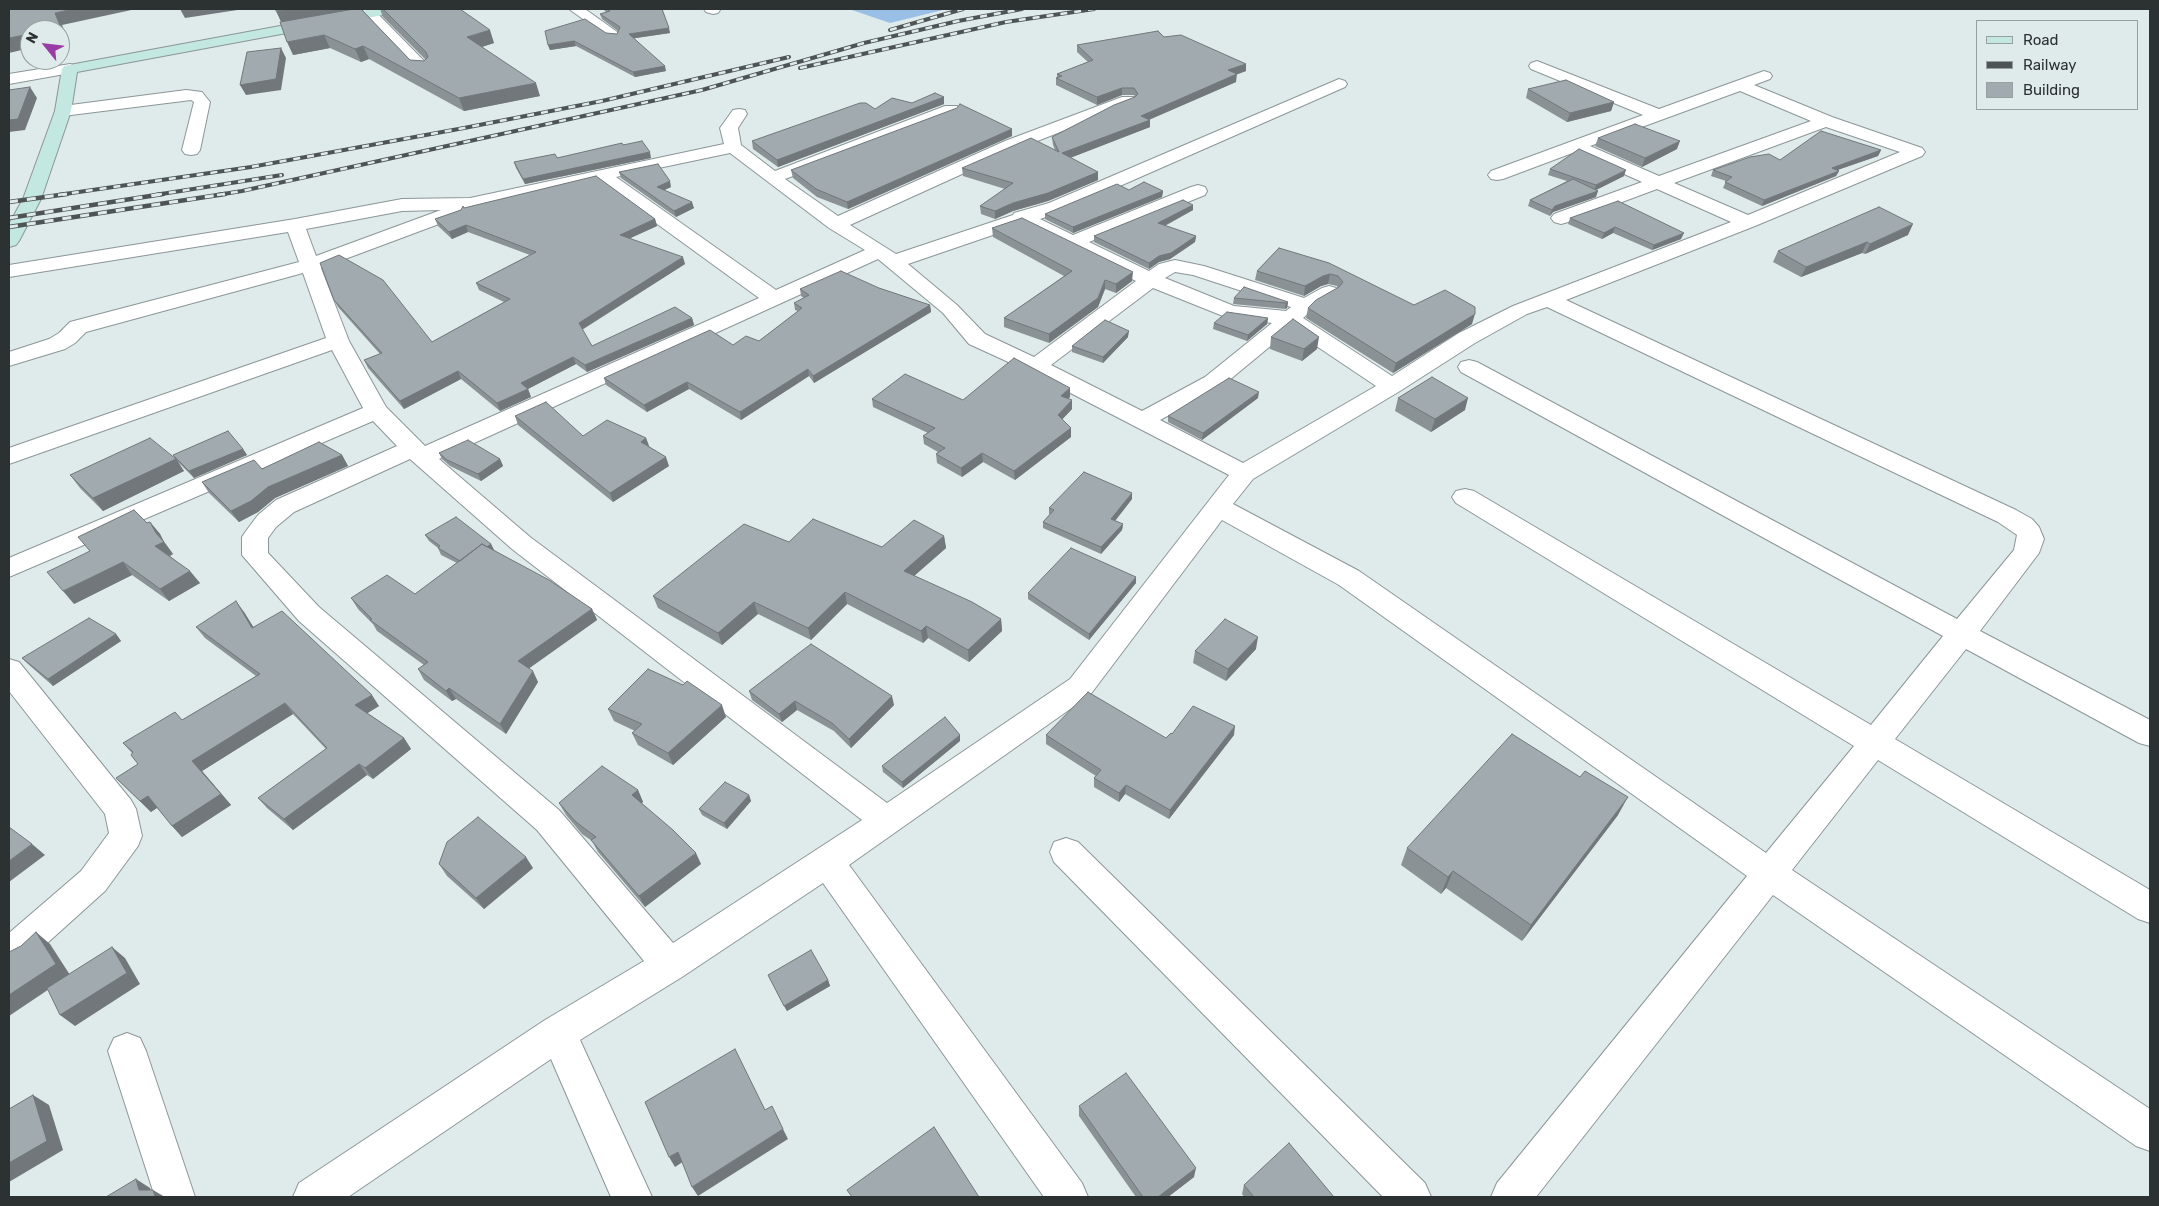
<!DOCTYPE html>
<style>
body{margin:0}
#map{position:relative;width:2159px;height:1206px;overflow:hidden;background:#dfeaeb;font-family:Rubik,sans-serif}
canvas{display:block}
.frame{position:absolute;inset:0;border:10px solid #2c3131;pointer-events:none}
.legend{position:absolute;left:1976px;top:20px;width:162px;height:90px;box-sizing:border-box;background:#dfeaeb;border:1px solid #97a0a1;margin:0;padding:6px 9px;list-style:none;font-size:15px;color:#2c3131}
.legend li{display:flex;align-items:center;gap:10px;height:25px}
.legend b{width:25px;border:1px solid #97a0a1}
.north{position:absolute;left:20px;top:20px;width:50px;height:50px;box-sizing:border-box;background:#dfeaeb;border:1px solid #97a0a1;border-radius:50%;rotate:299deg;font-size:14px;font-weight:700;line-height:20px;text-align:center;color:#2c3131}
.north::after{content:'';display:block;margin:auto;width:18px;height:22px;background:#993ca5;clip-path:polygon(50% 0,100% 100%,50% 72%,0 100%)}
</style>
<div id="map">
<canvas width="2159" height="1206"></canvas>
<div class="frame"></div>
<ul class="legend">
<li><b style="height:6px;background:#c3e7e1"></b>Road</li>
<li><b style="height:6px;background:#4e5454"></b>Railway</li>
<li><b style="height:14px;background:#a1aaae"></b>Building</li>
</ul>
<div class="north">N</div>
</div>
<script>
const g = document.querySelector('canvas').getContext('2d');
g.lineJoin = 'round';
function fillPath(path, color) { g.fillStyle = color; g.fill(path, 'evenodd'); }
const toPath = rows => new Path2D(rows.map(r => 'M' + r).join(''));
function stroke(path, color, width, dash) { g.strokeStyle = color; g.lineWidth = width; g.lineCap = dash ? 'butt' : 'round'; g.setLineDash(dash || []); g.stroke(path); }
const water = toPath([
 [849,9,947,9,890,23]
]);
const street = toPath([
 [369,9,374,10,429,66,431,69,429,72,417,72,364,16,362,13,364,10,369,9],
 [569,9,585,9,620,34,618,37,613,38,608,37,569,9],
 [704,9,719,9,720,10,718,13,713,14,706,12,704,9],
 [1537,61,1659,109,1764,71,1770,73,1772,76,1770,79,1754,85,1832,117,1922,148,1925,152,1922,156,1755,226,1566,300,2016,510,2032,519,2039,527,2044,539,2039,553,1980,631,2150,720,2150,746,2139,743,1966,649,1895,739,2150,890,2150,923,2138,919,1878,760,1792,870,2150,1109,2150,1151,2136,1146,1773,895,1536,1197,1491,1197,1497,1183,1747,876,1339,585,1222,520,1090,695,849,865,1082,1183,1088,1197,1044,1197,823,883,682,977,580,1040,652,1197,611,1197,551,1059,348,1197,293,1197,299,1183,545,1020,644,961,537,830,299,621,242,555,242,537,246,531,258,515,276,500,397,446,373,421,9,577,9,558,363,408,332,350,9,464,9,448,326,338,303,273,86,332,75,343,65,349,9,366,9,352,49,339,59,333,70,322,299,262,288,232,9,277,9,265,295,219,402,199,470,198,724,144,720,128,733,110,739,109,745,110,747,114,738,128,741,145,775,171,945,106,957,106,959,110,957,114,785,179,838,216,1005,141,1122,97,1134,97,1136,100,1134,103,1017,149,850,225,896,254,1013,215,1014,213,1049,203,1339,79,1345,81,1347,84,1345,87,1063,211,1040,219,1073,235,1191,187,1198,185,1205,187,1207,191,1205,195,1089,242,1149,271,1159,264,1175,260,1204,266,1304,298,1322,288,1329,286,1336,288,1339,292,1336,296,1313,309,1303,318,1392,376,1459,333,1513,306,1731,222,1657,189,1568,222,1561,224,1554,222,1551,218,1554,214,1642,182,1575,152,1503,179,1497,180,1491,179,1488,175,1491,171,1643,115,1531,69,1529,66,1531,63,1537,61],
 [1740,91,1811,121,1659,176,1590,146,1740,91],
 [1826,127,1900,152,1748,215,1674,183,1826,127],
 [730,153,829,228,865,250,776,290,616,177,730,153],
 [598,181,759,298,425,446,386,407,349,341,321,268,463,215,465,210,474,210,598,181],
 [441,210,316,256,306,229,402,211,441,210],
 [1022,225,1136,281,1034,357,985,334,957,305,908,264,1022,225],
 [878,259,943,313,969,344,1028,371,1229,475,1070,679,887,803,530,537,439,459,878,259],
 [1175,272,1193,275,1291,307,1286,311,1234,306,1165,278,1175,272],
 [1153,288,1223,316,1272,323,1205,377,1142,411,1051,365,1153,288],
 [1547,307,1998,522,2017,535,2014,550,1957,619,1477,362,1469,360,1461,362,1458,367,1461,372,1943,636,1871,725,1474,491,1465,489,1456,491,1452,497,1456,503,1854,746,1766,853,1359,571,1233,504,1253,479,1400,391,1475,343,1527,314,1547,307],
 [1291,329,1376,386,1243,463,1160,420,1221,387,1291,329],
 [410,459,512,549,862,820,673,943,559,810,319,607,268,553,268,538,276,527,294,512,410,459],
 [70,64,76,66,78,69,76,72,9,84,9,74,70,64],
 [186,90,202,92,210,102,200,150,197,154,191,155,185,154,182,150,194,102,191,100,63,116,57,115,55,111,57,107,63,106,186,90],
 [9,659,19,662,131,800,136,809,142,836,138,846,105,891,34,955,9,968,9,933,81,871,109,833,105,814,9,691,9,659],
 [1066,838,1078,842,1425,1183,1431,1197,1383,1197,1054,862,1050,852,1054,842,1066,838],
 [127,1033,140,1038,146,1051,195,1197,155,1197,108,1051,114,1038,127,1033]
]);
const secondary = toPath([
 [372,9,401,9,399,12,394,13,77,72,71,111,41,199,19,241,16,245,9,247,9,224,23,199,55,111,62,69,64,66,372,9]
]);
const railFar1 = toPath([
 [890,30,963,9],
 [800,68,1006,22,1094,9],
 [58,195,251,167,464,128,602,101,789,57],
 [155,195,282,175],
 [217,195,242,191,702,90,864,43,958,21,1022,9]
]);
const rail = toPath([
 [9,202,67,194],
 [9,218,163,194],
 [9,227,225,194]
]);
const wall = toPath([
 [361,9,410,60,424,61,425,59,383,17,380,9,383,9,494,43,482,47,540,96,464,111,369,59,361,62,330,48,293,55],
 [603,9,662,9,670,33,634,38,666,71,635,77,576,46,550,50,548,45,617,34,618,31,602,19,600,14,606,12],
 [1164,37,1246,64,1246,71,1236,74,1236,82,1149,120,1150,127,1070,158,1098,172,1098,180,1048,201,1013,211,995,219,981,214,980,206,1005,189,963,176,962,168,1055,150,1053,145,1052,137,1135,97,1134,95,1122,95,1097,105,1056,85,1056,78,1057,78,1057,74,1088,62,1077,52,1077,45],
 [1528,89,1614,102,1611,111,1567,122,1526,98],
 [944,97,944,104,778,167,753,149,752,141,875,109,912,103],
 [1012,129,1012,136,848,209,817,197,793,178,791,170],
 [1598,138,1677,149,1642,167,1595,146],
 [623,145,651,158,525,184,516,168,514,162,557,158],
 [1881,150,1878,156,1837,170,1839,171,1836,176,1762,206,1723,188,1726,181,1711,176,1713,170,1780,160],
 [1550,169,1624,176,1596,190,1596,197,1553,212,1550,216,1528,206,1530,200,1567,181,1548,175],
 [619,172,671,187,664,190,694,208,676,217,621,178],
 [1129,190,1163,191,1162,197,1073,233,1045,219,1045,214],
 [1193,205,1193,210,1165,226,1196,236,1195,242,1170,259,1159,262,1149,269,1094,242,1094,236],
 [464,208,655,219,657,226,630,238,685,264,582,330,592,346,692,318,694,325,587,372,576,364,528,389,531,397,500,411,461,379,404,409,368,368,364,360,380,354,338,307,334,300,432,342,504,302,479,290,476,283,530,255,468,232,452,239,438,226,435,219,461,210],
 [1570,218,1681,239,1652,250,1613,233,1602,239,1568,224],
 [992,228,1132,281,1116,293,1105,289,1098,307,1049,343,1004,327,1004,318,1064,276,993,237],
 [1908,235,1865,254,1862,253,1801,277,1773,262,1778,251],
 [1279,248,1414,305,1472,324,1393,373,1306,318,1308,308,1338,288,1337,286,1328,284,1321,286,1304,296,1255,280,1257,271],
 [879,288,930,305,931,312,814,383,809,376,741,420,689,389,647,412,606,385,604,378,733,345,759,341,798,311,795,310,794,303,804,298,801,296,800,289],
 [1234,298,1288,302,1287,308,1285,309,1233,304],
 [1268,318,1267,324,1247,341,1213,329,1214,323],
 [1128,337,1103,363,1072,352,1072,346],
 [1271,337,1317,349,1302,361,1270,349],
 [1070,388,1070,397,1068,399,1072,400,1072,409,1062,419,1071,437,1015,480,983,462,962,477,937,463,936,454,938,452,924,444,923,436,928,433,873,407,872,399,963,400],
 [1258,398,1202,440,1168,422,1168,416],
 [1398,398,1465,410,1431,432,1395,411],
 [515,416,583,436,646,438,649,446,669,466,613,502,518,425],
 [243,449,247,455,194,478,178,462,184,471,103,511,80,488,70,475,175,458,173,455],
 [439,453,500,459,503,466,481,481,450,466,442,459],
 [342,455,348,466,275,498,258,512,239,522,209,493,202,482,262,469],
 [1132,499,1115,521,1123,524,1122,530,1101,554,1043,528,1043,522,1050,514,1049,514,1049,508],
 [150,522,160,534,163,540,173,554,170,556,200,583,169,601,132,575,74,604,147,523],
 [425,535,491,544,494,550,592,609,597,620,529,668,538,682,506,734,456,699,452,701,424,680,418,669,424,665,377,631,373,624,358,609,351,598,415,594,457,563,441,555,438,548,429,541],
 [944,536,946,548,914,576,1001,619,1002,631,969,662,928,638,923,643,847,604,811,640,758,614,722,645,658,608,653,596,789,542,882,547],
 [1136,577,1136,583,1089,640,1028,599,1028,593],
 [244,612,253,627,379,706,367,713,404,738,411,749,373,779,367,775,293,830,267,808,258,798,326,749,293,714,202,771,231,805,182,837,157,808,151,812,116,778,138,764,132,753,123,743,182,720,256,676,205,638,196,627],
 [116,634,121,641,53,686,28,664,22,658],
 [1256,649,1226,681,1193,663,1195,651],
 [749,691,894,705,851,748,834,731,797,710,782,722,752,700],
 [608,709,726,717,673,765,638,745,632,733,635,731,614,721],
 [1172,734,1234,735,1169,819,1125,794,1119,802,1094,787,1094,778,1096,776,1046,744,1046,735,1166,738],
 [960,741,903,788,883,772,882,766],
 [638,790,643,802,641,803,701,864,645,907,598,852,592,841,582,834,566,815,559,803],
 [749,795,751,801,727,829,702,815,699,809],
 [1618,815,1522,941,1446,888,1441,894,1401,865,1407,848],
 [439,864,533,868,484,909,447,876],
 [768,975,828,980,830,986,787,1011],
 [1079,1106,1194,1177,1168,1197,1136,1197,1079,1116],
 [1244,1185,1334,1197,1244,1197,1242,1194]
]);
const shadedWall = toPath([
 [73,9,136,9,62,25,69,41,60,42,60,30,51,30,55,13],
 [180,9,244,9,185,18],
 [289,9,360,9,282,24,276,11],
 [669,28,670,33,630,39,629,34],
 [490,30,494,43,472,50,467,37],
 [30,34,30,48,9,53,9,38],
 [324,35,330,48,293,55,287,42],
 [574,41,576,46,550,50,548,45],
 [363,46,369,59,361,62,355,49],
 [281,48,286,58,281,90,246,95,240,85],
 [1246,64,1246,71,1228,78,1228,70],
 [665,66,666,71,635,77,633,72],
 [1237,74,1236,82,1141,123,1141,116],
 [536,83,540,96,464,111,459,98],
 [30,87,37,98,25,130,9,132,9,120],
 [1122,88,1122,95,1097,105,1097,97],
 [944,97,944,104,778,167,777,160],
 [1614,102,1611,111,1567,122,1570,113],
 [1150,120,1150,127,1062,161,1062,153],
 [1012,129,1012,136,848,209,847,202],
 [1680,141,1677,149,1642,167,1645,158],
 [1881,150,1878,156,1829,173,1832,168],
 [650,152,651,158,525,184,523,179],
 [1626,170,1624,176,1594,191,1596,185],
 [1839,171,1836,176,1762,206,1764,200],
 [1098,172,1098,180,1048,201,1013,211,995,219,995,211,1013,203],
 [670,181,671,187,658,193,657,187],
 [1163,191,1162,197,1073,233,1073,227],
 [1598,191,1596,197,1553,212,1550,216,1552,210,1555,206],
 [692,202,694,208,676,217,674,211],
 [1193,205,1193,210,1158,229,1158,223],
 [655,219,657,226,622,242,620,235],
 [1913,224,1908,235,1865,254,1870,244],
 [466,225,468,232,452,239,449,232],
 [1615,227,1613,233,1602,239,1604,233],
 [1684,233,1681,239,1652,250,1654,245],
 [1196,236,1195,242,1170,259,1159,262,1149,269,1149,263,1159,256],
 [1867,242,1862,253,1801,277,1806,267],
 [683,257,685,264,581,330,579,323],
 [1133,272,1132,281,1116,293,1116,284],
 [1330,274,1328,284,1321,286,1304,296,1305,286,1323,276],
 [1105,280,1105,289,1098,307,1049,343,1049,334],
 [1288,302,1287,308,1285,309,1286,303],
 [930,305,931,312,814,383,813,376],
 [1475,314,1472,324,1393,373,1396,363],
 [692,318,694,325,587,372,585,365],
 [1268,318,1267,324,1247,341,1248,335],
 [1129,331,1128,337,1103,363,1103,357],
 [1319,337,1317,349,1302,361,1304,349],
 [573,357,576,364,524,391,521,383],
 [808,369,809,376,741,420,740,412],
 [458,371,461,379,404,409,400,401],
 [687,382,689,389,647,412,644,405],
 [1070,388,1070,397,1061,404,1061,396],
 [528,389,531,397,500,411,497,403],
 [1259,392,1258,398,1202,440,1203,433],
 [1468,398,1465,410,1431,432,1435,419],
 [1072,400,1072,409,1058,424,1058,415],
 [1071,428,1071,437,1015,480,1014,471],
 [646,438,649,446,641,442],
 [243,449,247,455,194,478,189,471],
 [982,453,983,462,962,477,961,468],
 [342,455,348,466,275,498,258,512,239,522,231,511,268,487],
 [666,457,669,466,613,502,610,493],
 [176,459,184,471,103,511,93,498],
 [500,459,503,466,481,481,478,474],
 [1132,493,1132,499,1111,526,1111,519],
 [150,522,160,534,164,542,173,554,165,558,155,546,156,533],
 [1123,524,1122,530,1101,554,1101,547],
 [944,536,946,548,906,583,904,571],
 [491,544,494,550,467,569,464,563],
 [123,562,132,575,74,604,63,591],
 [190,571,200,583,169,601,160,589],
 [1136,577,1136,583,1089,640,1089,634],
 [845,592,847,604,811,640,808,628],
 [236,601,244,612,261,639,252,628],
 [754,602,758,614,722,645,718,633],
 [592,609,597,620,524,672,518,661],
 [1001,619,1002,631,969,662,968,650],
 [926,626,928,638,923,643,921,631],
 [116,634,121,641,53,686,48,679],
 [1258,637,1256,649,1226,681,1228,669],
 [533,671,538,682,506,734,500,724],
 [449,688,456,699,452,701,446,691],
 [372,695,379,706,363,716,355,705],
 [892,696,894,705,851,748,849,739],
 [795,701,797,710,782,722,779,714],
 [285,703,293,714,202,771,231,805,182,837,172,826,192,761],
 [722,705,726,717,673,765,668,753],
 [1235,726,1234,735,1169,819,1170,810],
 [960,735,960,741,903,788,902,782],
 [404,738,411,749,373,779,365,768],
 [359,764,367,775,293,830,284,819],
 [1126,785,1125,794,1119,802,1119,793],
 [638,790,643,802,637,807,632,795],
 [749,795,751,801,727,829,724,823],
 [148,796,158,807,151,812,140,801],
 [1628,797,1618,815,1522,941,1531,925],
 [32,844,45,855,9,882,9,861],
 [696,853,701,864,645,907,639,896],
 [526,857,533,868,484,909,476,898],
 [1453,871,1446,888,1441,894,1448,877],
 [36,932,50,944,70,975,9,1016,9,995],
 [112,947,125,958,140,984,75,1026,60,1015],
 [828,980,830,986,787,1011,784,1006],
 [33,1095,49,1105,63,1150,9,1182,9,1163],
 [783,1129,788,1139,698,1196,692,1187],
 [678,1152,684,1161,675,1167,669,1157],
 [1196,1168,1194,1177,1168,1197,1158,1197],
 [136,1179,150,1188,153,1197,139,1190],
 [153,1190,165,1197,155,1197]
]);
const building = toPath([
 [9,9,73,9,55,13,61,28,51,30,30,30,30,34,9,38,9,9],
 [275,9,289,9,276,11,275,9],
 [354,9,361,9,410,60,424,61,428,57,426,52,383,9,460,9,490,30,467,37,536,83,459,98,363,46,355,49,324,35,287,42,280,22,354,9],
 [607,9,662,9,669,28,629,34,665,66,633,72,574,41,548,45,545,31,585,19,606,33,617,34,620,27,600,14,610,11,607,9],
 [1158,31,1164,37,1181,35,1246,64,1228,70,1237,74,1141,116,1150,120,1062,153,1098,172,1048,193,1013,203,995,211,980,206,1013,183,962,168,1031,138,1059,152,1052,137,1114,105,1135,97,1138,94,1134,88,1122,88,1097,97,1056,78,1062,76,1057,74,1093,60,1077,45,1158,31],
 [281,48,276,79,240,85,247,52,281,48],
 [1566,80,1614,102,1570,113,1528,89,1566,80],
 [30,87,18,119,9,120,9,90,30,87],
 [935,93,944,97,777,160,752,141,860,103,866,103,875,109,892,98,912,103,935,93],
 [960,104,1012,129,847,202,816,189,791,170,957,108,960,104],
 [1635,124,1680,141,1645,158,1598,138,1635,124],
 [1821,131,1881,150,1832,168,1839,171,1764,200,1725,182,1732,177,1713,170,1750,157,1769,154,1780,160,1821,131],
 [642,141,650,152,523,179,514,162,555,154,557,158,622,143,623,145,642,141],
 [1579,149,1626,170,1596,185,1550,169,1579,149],
 [658,164,670,181,657,187,692,202,674,211,619,172,658,164],
 [596,176,655,219,620,235,683,257,579,323,592,346,675,307,692,318,585,365,573,357,521,383,528,389,497,403,458,371,400,401,364,360,382,353,334,300,320,263,339,255,383,280,432,342,510,299,476,283,536,252,466,225,449,232,435,219,461,210,463,206,464,208,596,176],
 [1573,179,1598,191,1555,206,1552,210,1530,200,1573,179],
 [1144,182,1163,191,1073,227,1045,214,1117,184,1129,190,1144,182],
 [1183,200,1193,205,1158,223,1196,236,1171,253,1159,256,1149,263,1094,236,1183,200],
 [1618,201,1684,233,1654,245,1615,227,1604,233,1570,218,1618,201],
 [1879,207,1913,224,1870,244,1867,242,1806,267,1778,251,1879,207],
 [1022,218,1133,272,1116,284,1105,280,1098,298,1049,334,1004,318,1072,271,992,228,1022,218],
 [1279,248,1329,263,1414,305,1445,290,1475,307,1475,314,1396,363,1308,308,1316,300,1339,287,1343,282,1338,276,1330,274,1323,276,1305,286,1257,271,1279,248],
 [841,271,879,288,930,305,813,376,808,369,740,412,687,382,644,405,604,378,710,330,733,345,746,336,759,341,802,308,794,303,809,295,800,289,841,271],
 [1244,287,1288,302,1286,303,1234,298,1244,287],
 [1227,312,1268,318,1248,335,1214,323,1227,312],
 [1293,319,1319,337,1304,349,1271,337,1293,319],
 [1105,320,1129,331,1103,357,1072,346,1105,320],
 [1014,358,1070,388,1061,396,1072,400,1058,415,1071,428,1014,471,982,453,961,468,936,454,945,448,923,436,935,428,872,399,905,374,963,400,1014,358],
 [1432,377,1468,398,1435,419,1398,398,1432,377],
 [1229,378,1259,392,1203,433,1168,416,1229,378],
 [546,402,583,436,607,420,646,438,641,442,666,457,610,493,515,416,546,402],
 [228,431,243,449,189,471,173,455,228,431],
 [150,438,176,459,93,498,70,475,150,438],
 [468,440,500,459,478,474,447,460,439,453,468,440],
 [319,442,342,455,268,487,251,501,231,511,202,482,254,460,262,469,319,442],
 [1084,472,1132,493,1111,519,1123,524,1101,547,1043,522,1054,510,1049,508,1084,472],
 [134,510,147,523,150,522,156,533,164,542,155,546,190,571,160,589,123,562,63,591,47,572,90,551,78,537,134,510],
 [456,517,491,544,487,547,482,544,460,561,438,548,440,546,425,535,456,517],
 [813,519,882,547,914,520,944,536,904,571,972,602,1001,619,968,650,926,626,921,631,845,592,808,628,754,602,718,633,653,596,744,524,789,542,813,519],
 [482,544,549,580,592,609,518,661,533,671,500,724,449,688,446,691,418,669,428,662,370,620,372,619,351,598,387,575,415,594,482,544],
 [1071,548,1136,577,1089,634,1028,593,1071,548],
 [236,601,252,628,282,611,372,695,355,705,404,738,365,768,359,764,284,819,258,798,327,748,285,703,192,761,221,794,172,826,148,796,140,801,116,778,138,764,131,755,133,752,123,743,175,712,182,720,260,674,196,627,236,601],
 [89,618,116,634,48,679,22,658,89,618],
 [1225,619,1258,637,1228,669,1195,651,1225,619],
 [811,644,892,696,849,739,832,723,795,701,779,714,749,691,811,644],
 [648,669,683,685,687,681,722,705,668,753,632,733,642,724,608,709,648,669],
 [1088,692,1166,738,1171,733,1172,734,1193,706,1235,726,1170,810,1126,785,1119,793,1094,778,1101,770,1046,735,1088,692],
 [945,717,960,735,902,782,882,766,945,717],
 [1512,734,1580,777,1585,771,1628,797,1531,925,1453,871,1448,877,1407,848,1512,734],
 [602,766,638,790,632,795,673,830,696,853,639,896,591,840,596,837,576,822,559,803,602,766],
 [725,782,749,795,724,823,699,809,725,782],
 [478,817,526,857,476,898,439,864,447,842,478,817],
 [9,827,32,844,9,861,9,827],
 [36,932,56,964,9,995,9,952,21,946,36,932],
 [112,947,127,973,60,1015,47,988,112,947],
 [811,950,828,980,784,1006,768,975,811,950],
 [735,1049,765,1110,772,1106,783,1129,692,1187,678,1152,669,1157,645,1102,735,1049],
 [1126,1073,1196,1168,1158,1197,1143,1197,1079,1106,1126,1073],
 [33,1095,47,1141,9,1163,9,1109,33,1095],
 [934,1127,979,1197,852,1197,847,1190,934,1127],
 [1289,1143,1334,1197,1254,1197,1244,1185,1289,1143],
 [136,1179,139,1190,153,1190,155,1197,106,1197,136,1179]
]);
fillPath(water, '#9abfe7');
stroke(street, '#8c9697', 2);
stroke(secondary, '#8c9697', 2);
fillPath(street, '#fff');
fillPath(secondary, '#c3e7e1');
stroke(railFar1, '#4e5454', 4);
stroke(rail, '#4e5454', 4.5);
stroke(railFar1, '#dfeaeb', 2.5, [7]);
stroke(rail, '#dfeaeb', 3, [9]);
fillPath(wall, '#8a9296');
fillPath(shadedWall, '#71777a');
fillPath(building, '#a1aaae');
stroke(building, '#71777a', 1);
</script>
